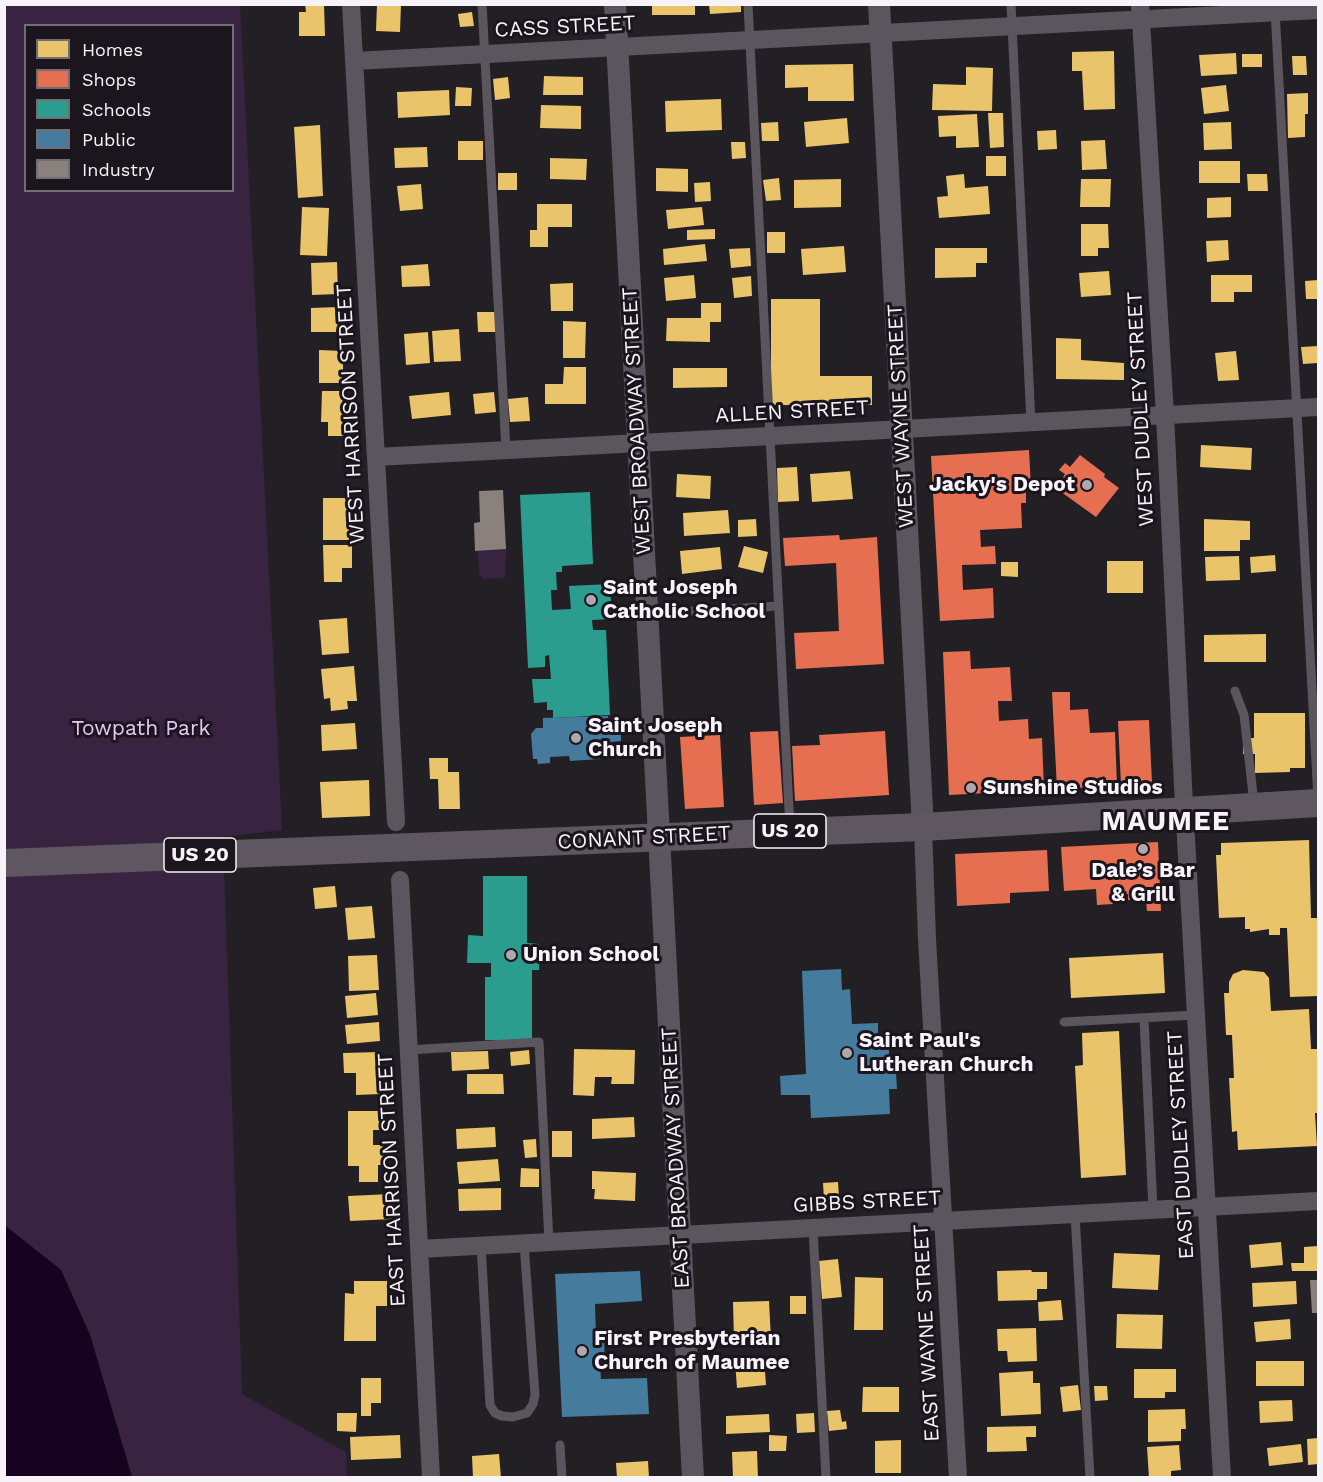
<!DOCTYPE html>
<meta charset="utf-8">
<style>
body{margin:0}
#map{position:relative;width:1323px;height:1482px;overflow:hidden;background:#232025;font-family:"Work Sans",sans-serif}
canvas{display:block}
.frame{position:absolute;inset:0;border:6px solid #f7f3f8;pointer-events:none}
.legend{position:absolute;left:24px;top:24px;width:210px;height:168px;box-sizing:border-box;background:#1b151d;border:2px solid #736e75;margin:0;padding:8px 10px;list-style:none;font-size:18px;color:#f7f3f8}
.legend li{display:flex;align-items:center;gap:12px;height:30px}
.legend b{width:30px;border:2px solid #736e75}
</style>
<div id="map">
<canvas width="1323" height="1482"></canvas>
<div class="frame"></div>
<ul class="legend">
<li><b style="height:16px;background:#e9c46a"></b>Homes</li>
<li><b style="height:16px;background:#e76f51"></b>Shops</li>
<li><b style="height:16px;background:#2a9d8f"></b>Schools</li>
<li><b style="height:16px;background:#457b9d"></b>Public</li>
<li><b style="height:16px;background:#8a817c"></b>Industry</li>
</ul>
</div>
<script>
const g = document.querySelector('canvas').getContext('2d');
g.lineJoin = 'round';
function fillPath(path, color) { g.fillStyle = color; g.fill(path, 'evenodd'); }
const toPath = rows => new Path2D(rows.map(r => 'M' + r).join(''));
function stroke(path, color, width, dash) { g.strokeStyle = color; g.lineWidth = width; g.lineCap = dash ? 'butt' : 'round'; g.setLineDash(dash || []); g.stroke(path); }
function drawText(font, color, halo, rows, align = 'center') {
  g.font = font + ' "Work Sans",sans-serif'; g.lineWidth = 6; g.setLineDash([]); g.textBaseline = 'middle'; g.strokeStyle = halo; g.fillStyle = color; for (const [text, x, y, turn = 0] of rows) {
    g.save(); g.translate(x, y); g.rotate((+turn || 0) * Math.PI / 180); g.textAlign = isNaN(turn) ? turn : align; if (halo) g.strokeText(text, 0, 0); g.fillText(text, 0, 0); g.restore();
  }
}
const green = toPath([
 [4,5,240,5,282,830,223,837,242,1394,346,1452,347,1477,132,1477,90,1335,61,1270,5,1225],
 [26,26,232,26,232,190,26,190],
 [506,549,505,578,484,579,479,575,478,551]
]);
const water = toPath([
 [4,1225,61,1270,90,1335,132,1477,5,1477]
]);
const homes = toPath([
 [305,4,324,4,325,36,299,36,299,12,306,12],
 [377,4,401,4,400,32,376,31],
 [652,4,695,4,695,15,652,15],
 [709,4,741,4,741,12,710,14],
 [472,12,474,26,460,27,458,14],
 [1114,51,1115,109,1084,110,1082,71,1072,71,1072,52],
 [1236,53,1237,74,1201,76,1199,55],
 [1242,54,1262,54,1262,67,1242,67],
 [1292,56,1306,56,1307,75,1293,75],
 [853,64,854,101,808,101,808,87,785,88,785,65],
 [966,67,993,68,992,111,932,110,933,84,966,85],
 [544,76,583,77,583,95,543,95],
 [508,77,510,98,495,100,493,79],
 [1226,85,1229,111,1204,114,1201,88],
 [456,87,472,88,471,106,455,106],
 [449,90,450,115,398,118,397,92],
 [1308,93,1308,114,1305,114,1305,137,1288,138,1287,94],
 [721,99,722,130,666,132,665,101],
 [541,105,581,106,581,129,540,128],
 [988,113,1003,113,1004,147,990,148],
 [977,114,979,147,956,148,956,136,939,137,938,116],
 [847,118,849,143,806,147,804,122],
 [778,122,779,141,762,141,761,123],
 [1231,122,1232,149,1204,150,1203,123],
 [320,125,323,196,298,198,294,127],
 [1056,130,1057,149,1038,150,1037,131],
 [1105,140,1107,169,1082,170,1081,141],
 [458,141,483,141,483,160,458,160],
 [731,142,745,142,746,158,732,159],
 [427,147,428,167,395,168,394,148],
 [986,156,1006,156,1006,176,986,176],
 [550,158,587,159,586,180,550,179],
 [1199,161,1240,161,1240,183,1199,183],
 [656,168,688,169,688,192,656,191],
 [498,173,517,173,517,190,498,190],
 [964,174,965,188,988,186,990,214,939,218,937,197,948,196,946,176],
 [1247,174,1267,174,1268,191,1248,191],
 [779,178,781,200,766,201,763,180],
 [841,179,841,207,794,208,794,180],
 [1081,179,1111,179,1110,207,1080,207],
 [710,182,711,201,695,202,694,183],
 [421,184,423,209,400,211,397,186],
 [1231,197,1231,217,1207,218,1207,198],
 [537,204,572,204,572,227,548,227,548,247,530,247,530,230,537,230],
 [302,207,329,208,327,256,300,255],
 [702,207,704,225,668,229,666,210],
 [1081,224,1108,224,1109,248,1098,248,1098,256,1081,256],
 [715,229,715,239,687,240,687,230],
 [767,232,785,232,785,253,767,253],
 [1228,240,1229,260,1207,262,1206,241],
 [705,244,707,261,664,265,663,249],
 [844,246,846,272,803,275,801,249],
 [750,248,751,266,731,268,729,249],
 [935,248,987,248,987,263,976,263,976,277,935,278],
 [337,262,338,294,312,295,311,263],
 [428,264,430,286,402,287,401,266],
 [1109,271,1111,295,1081,297,1079,273],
 [694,275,696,298,666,301,664,278],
 [1211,275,1252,275,1252,292,1234,292,1234,302,1211,302],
 [751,276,752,296,734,298,732,278],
 [1318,280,1318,299,1306,299,1305,281],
 [573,283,573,311,551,311,550,284],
 [771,299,820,299,820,376,872,376,872,405,771,405],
 [701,303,721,303,721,322,710,322,710,342,666,341,667,318,701,318],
 [339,307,340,332,311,332,311,308],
 [477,312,495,312,496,332,478,332],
 [563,321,586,322,585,358,563,358],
 [459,329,461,361,434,362,432,331],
 [428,332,430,363,406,365,404,334],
 [1056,338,1081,339,1081,360,1124,363,1124,380,1056,379],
 [1318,346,1318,363,1303,364,1301,347],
 [319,350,343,351,343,383,319,383],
 [1236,351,1239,380,1218,381,1215,353],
 [564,367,586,367,586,404,545,404,545,384,563,384],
 [673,368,727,368,727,387,673,388],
 [322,391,344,391,344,436,328,436,328,422,321,422],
 [449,392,451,415,412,419,409,396],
 [494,392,496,412,475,414,473,394],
 [528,397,530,421,510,422,508,399],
 [1201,445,1252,448,1251,470,1200,467],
 [797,467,799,501,778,502,777,468],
 [850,471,853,499,812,502,810,474],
 [677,474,711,476,710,499,676,497],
 [323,498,349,498,349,540,323,540],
 [728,510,730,533,684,536,683,513],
 [756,519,757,536,738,537,738,520],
 [1204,519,1250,521,1250,540,1240,540,1240,551,1204,551],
 [323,545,352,545,352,568,342,568,342,582,324,582],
 [744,546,768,552,763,573,738,567],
 [720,547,722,569,682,574,680,551],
 [1275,555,1276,571,1251,573,1250,557],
 [1239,556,1240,580,1206,581,1205,557],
 [1107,561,1143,561,1143,593,1107,593],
 [1001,562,1018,562,1018,577,1001,576],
 [347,618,349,653,322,655,319,620],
 [1266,634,1266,662,1204,662,1204,635],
 [354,666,357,701,347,701,348,709,331,711,330,698,324,699,321,669],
 [1254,713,1305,713,1305,768,1290,768,1290,772,1255,773,1255,754,1243,754,1243,738,1254,738],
 [355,723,357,749,322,751,321,725],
 [429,758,448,758,448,772,459,772,460,809,439,809,438,779,430,779],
 [369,780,370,816,322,818,320,782],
 [1309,840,1311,918,1317,918,1318,996,1290,997,1287,928,1280,928,1280,935,1269,935,1269,929,1250,932,1250,929,1245,929,1245,917,1219,918,1216,855,1221,855,1221,843],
 [335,886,337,907,315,909,313,888],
 [372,906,375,938,348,940,345,908],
 [1163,953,1165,993,1071,998,1069,958],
 [377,955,379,990,349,991,348,956],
 [1243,970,1264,972,1269,978,1271,1011,1309,1009,1311,1049,1317,1049,1318,1089,1318,1113,1315,1113,1317,1146,1238,1150,1237,1131,1232,1132,1229,1078,1234,1078,1232,1035,1226,1035,1224,993,1229,993,1229,982,1233,974],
 [376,993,378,1015,347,1018,345,996],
 [379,1022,380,1041,347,1044,345,1025],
 [1119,1031,1126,1175,1081,1178,1075,1066,1083,1065,1082,1033],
 [574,1049,635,1050,634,1084,611,1084,612,1077,595,1077,594,1096,573,1095],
 [529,1050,530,1064,511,1066,510,1052],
 [488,1051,489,1069,452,1071,451,1052],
 [380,1052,381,1094,356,1095,356,1073,344,1073,343,1053],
 [467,1074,503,1074,504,1094,467,1094],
 [348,1111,384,1111,383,1130,373,1130,373,1145,385,1145,385,1165,378,1165,378,1182,359,1182,359,1166,348,1166],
 [634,1117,635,1137,592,1139,592,1119],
 [495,1127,496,1147,457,1149,456,1129],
 [552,1131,572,1131,572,1157,552,1157],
 [536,1139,537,1157,525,1158,523,1140],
 [498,1159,500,1181,459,1184,457,1162],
 [521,1168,539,1169,539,1187,520,1187],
 [592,1171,636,1173,635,1201,594,1199,595,1189,592,1189],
 [838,1182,839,1198,824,1199,823,1183],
 [501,1188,501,1210,459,1211,458,1189],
 [391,1194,392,1219,350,1221,348,1196],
 [1281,1242,1283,1265,1251,1268,1249,1245],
 [1318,1246,1318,1271,1292,1271,1291,1263,1304,1263,1304,1247],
 [1114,1253,1160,1255,1158,1290,1112,1288],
 [838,1259,842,1297,822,1299,819,1261],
 [1031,1270,1032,1272,1047,1272,1047,1289,1037,1289,1037,1300,998,1301,997,1271],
 [855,1277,883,1278,883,1330,854,1330],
 [354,1281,387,1281,387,1306,376,1306,376,1341,344,1341,345,1293,354,1294],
 [1296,1281,1297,1304,1253,1307,1252,1283],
 [790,1296,806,1296,806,1314,790,1314],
 [1061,1300,1063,1320,1039,1321,1038,1302],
 [769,1301,771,1339,734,1340,733,1302],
 [1117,1314,1163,1315,1162,1349,1116,1348],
 [1290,1319,1291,1339,1256,1342,1254,1322],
 [1036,1328,1037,1361,1008,1362,1007,1351,998,1351,997,1329],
 [764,1358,766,1385,737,1388,735,1361],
 [1256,1361,1304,1361,1304,1386,1256,1386],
 [1134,1369,1176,1369,1176,1392,1165,1392,1165,1398,1134,1398],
 [1033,1371,1033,1383,1040,1383,1041,1414,1001,1416,999,1373],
 [361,1378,381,1378,381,1403,371,1403,371,1416,361,1416],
 [1078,1385,1081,1410,1063,1412,1060,1387],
 [1094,1386,1107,1386,1108,1400,1095,1401],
 [863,1387,899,1387,899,1412,862,1412],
 [1292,1400,1293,1421,1260,1423,1259,1401],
 [1185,1409,1186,1429,1181,1429,1181,1441,1148,1442,1148,1410],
 [840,1410,842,1422,846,1421,847,1429,829,1431,827,1411],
 [337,1413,357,1413,356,1432,337,1431],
 [814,1413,815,1432,797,1433,796,1414],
 [769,1414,770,1432,726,1434,726,1416],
 [1036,1426,1036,1437,1026,1437,1027,1451,987,1452,987,1427],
 [400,1435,401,1458,351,1460,350,1437],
 [769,1435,787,1436,786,1451,769,1451],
 [1318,1438,1318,1464,1308,1465,1307,1439],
 [901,1440,901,1473,875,1473,875,1441],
 [1301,1444,1303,1462,1269,1466,1267,1448],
 [1179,1445,1181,1470,1171,1471,1171,1478,1149,1478,1147,1447],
 [757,1451,758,1478,733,1478,732,1452],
 [499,1454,501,1478,473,1478,472,1456],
 [648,1461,649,1478,617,1478,616,1463]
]);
const shops = toPath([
 [1029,450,1031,489,1026,489,1026,503,1021,503,1022,528,980,530,981,547,995,546,996,564,962,565,963,590,993,588,994,618,940,621,931,456],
 [1080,455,1105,474,1104,477,1119,488,1096,517,1057,489,1065,474,1059,470,1065,463,1070,467],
 [839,535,840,540,877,537,884,664,796,669,794,633,839,631,836,563,785,566,783,538],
 [970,651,971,669,1010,667,1012,701,998,701,999,721,1028,719,1029,739,1042,738,1044,790,949,795,943,652],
 [1052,692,1070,692,1070,710,1088,709,1090,733,1115,732,1117,786,1057,789],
 [1149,720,1152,783,1121,785,1118,721],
 [778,731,783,803,754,805,750,732],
 [885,731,889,795,795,801,792,746,820,745,819,735],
 [720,735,724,807,685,809,680,737],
 [1158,842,1161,911,1147,911,1146,900,1128,900,1128,894,1112,895,1113,904,1097,905,1096,889,1064,891,1061,847],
 [1047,850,1049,891,1010,893,1010,903,957,906,955,854]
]);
const schools = toPath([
 [590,492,593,564,562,566,562,572,556,572,557,590,551,590,552,610,571,609,569,586,610,584,612,619,592,620,593,630,606,630,610,715,553,718,553,710,547,710,547,702,534,703,532,679,551,679,549,655,545,656,545,667,528,668,520,495],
 [483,876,527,876,527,943,539,944,539,970,532,970,532,1040,485,1040,485,977,491,977,491,963,467,963,468,935,483,936]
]);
const public = toPath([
 [608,716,609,728,621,728,621,741,610,742,610,755,599,755,600,759,570,761,569,756,550,757,550,763,538,764,537,759,533,759,531,734,536,728,543,728,543,718],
 [841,969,842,990,850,989,852,1024,878,1023,878,1034,888,1033,890,1072,896,1072,897,1089,889,1089,890,1114,811,1118,810,1095,781,1095,780,1076,806,1074,802,971],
 [640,1271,642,1301,595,1304,596,1339,604,1339,605,1363,600,1363,601,1379,647,1378,649,1414,562,1417,555,1274]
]);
const industry = toPath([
 [503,490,506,549,475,551,474,523,480,522,479,491],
 [1310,1280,1318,1280,1318,1313,1312,1313]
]);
const service = toPath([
 [482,4,506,450],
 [748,4,790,829],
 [1011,4,1031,423],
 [1275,10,1318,799],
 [647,614,778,606],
 [1235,691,1244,715,1254,803],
 [1144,1018,1153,1209],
 [1064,1022,1196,1015],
 [408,1050,539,1042,549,1242],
 [1075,1214,1090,1478],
 [813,1228,826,1478],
 [481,1245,490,1405,495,1413,502,1416,513,1417,527,1413,533,1404,535,1395,524,1243],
 [560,1445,562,1478]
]);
const minor = toPath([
 [351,4,396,822],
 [1140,4,1165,415,1183,785,1222,1478],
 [354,61,1318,10],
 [376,457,1318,407],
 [923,827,927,939,958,1478],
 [400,880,431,1478],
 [419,1249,1318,1201]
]);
const tertiary = toPath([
 [615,4,693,1478],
 [879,4,923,827]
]);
const primary = toPath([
 [4,863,923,827,1318,803]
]);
const markers = [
 [1087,485,6,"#ada9ae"],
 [591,600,6,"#ada9ae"],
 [576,738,6,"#ada9ae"],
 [971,788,6,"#ada9ae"],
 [1143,849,6,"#ada9ae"],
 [511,955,6,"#ada9ae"],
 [847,1053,6,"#ada9ae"],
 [582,1351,6,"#ada9ae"]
];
const shields = [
 [790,831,72],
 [200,855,72]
];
const shieldNames = [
 ["US 20",790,831],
 ["US 20",200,855]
];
const streetNames = [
 ["CASS STREET",565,27,-3],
 ["WEST DUDLEY STREET",1141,409,-93],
 ["ALLEN STREET",792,412,-3],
 ["WEST HARRISON STREET",351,414,-93],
 ["WEST WAYNE STREET",901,416,-93],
 ["WEST BROADWAY STREET",637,421,-93],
 ["CONANT STREET",644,838,-3],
 ["EAST DUDLEY STREET",1181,1145,-93],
 ["EAST BROADWAY STREET",676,1158,-93],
 ["EAST HARRISON STREET",392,1180,-93],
 ["GIBBS STREET",867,1202,-3],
 ["EAST WAYNE STREET",927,1333,-93]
];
const poiNames = [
 ["Jacky's Depot",1075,485,"right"],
 ["Saint Joseph",603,588],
 ["Catholic School",603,612],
 ["Saint Joseph",588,726],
 ["Church",588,750],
 ["Sunshine Studios",983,788],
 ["Dale’s Bar",1143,871,"center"],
 ["& Grill",1143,895,"center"],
 ["Union School",523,955],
 ["Saint Paul's",859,1041],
 ["Lutheran Church",859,1065],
 ["First Presbyterian",594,1339],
 ["Church of Maumee",594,1363]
];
const parkNames = [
 ["Towpath Park",141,729]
];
const districtNames = [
 ["MAUMEE",1166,822]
];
fillPath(green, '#382340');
fillPath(water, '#16031f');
fillPath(homes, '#e9c46a');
fillPath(shops, '#e76f51');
fillPath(schools, '#2a9d8f');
fillPath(public, '#457b9d');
fillPath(industry, '#8a817c');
stroke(service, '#5b565d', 9);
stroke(minor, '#5b565d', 18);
stroke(tertiary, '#5b565d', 22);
stroke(primary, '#5e5660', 28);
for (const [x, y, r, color] of markers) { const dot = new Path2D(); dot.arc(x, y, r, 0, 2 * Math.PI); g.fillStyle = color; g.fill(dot); stroke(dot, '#1b151d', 2); }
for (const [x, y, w] of shields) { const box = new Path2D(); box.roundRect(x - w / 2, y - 17, w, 34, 4.5); g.fillStyle = '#1b151d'; g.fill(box); stroke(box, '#f7f3f8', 1.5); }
drawText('bold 20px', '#f7f3f8', null, shieldNames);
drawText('21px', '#f7f3f8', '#1b151d', streetNames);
drawText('bold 21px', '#f7f3f8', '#1b151d', poiNames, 'left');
drawText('21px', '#e9c5f7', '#1b151d', parkNames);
g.letterSpacing = '1.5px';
drawText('bold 27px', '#f7f3f8', '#1b151d', districtNames);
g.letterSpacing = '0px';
</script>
